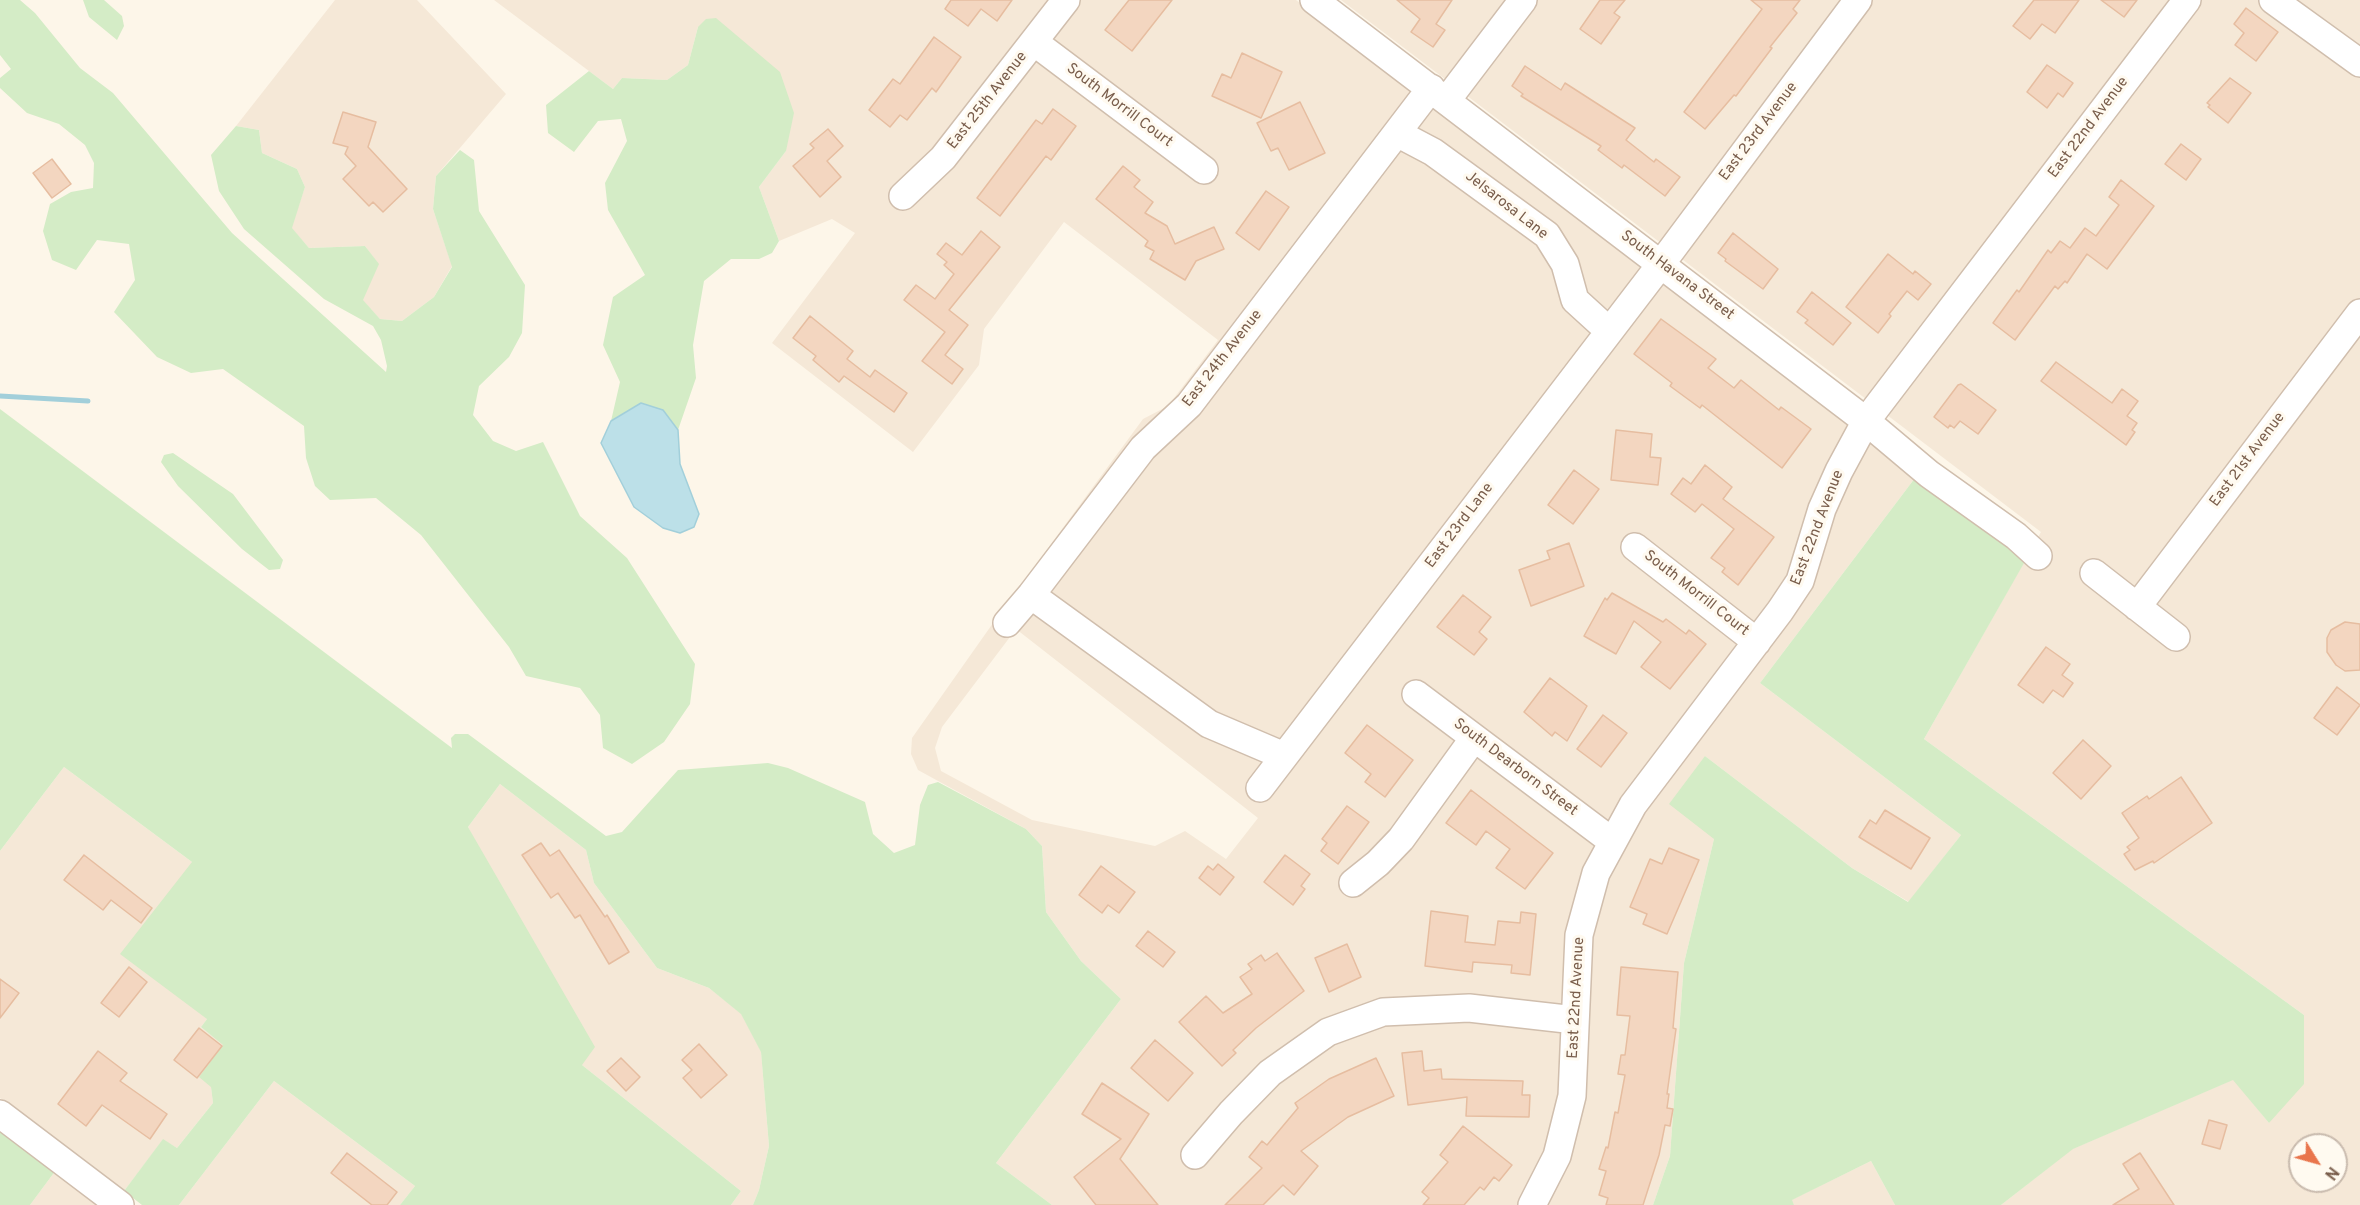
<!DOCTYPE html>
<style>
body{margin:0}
#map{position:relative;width:2360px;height:1205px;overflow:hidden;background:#fdf6e9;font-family:Overpass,sans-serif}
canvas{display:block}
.north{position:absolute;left:2288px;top:1133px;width:60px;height:60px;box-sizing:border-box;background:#fffaf0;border:2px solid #c9bbae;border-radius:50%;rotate:127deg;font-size:16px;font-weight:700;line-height:24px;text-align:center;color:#795d4b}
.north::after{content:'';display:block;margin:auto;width:21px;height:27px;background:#e9754c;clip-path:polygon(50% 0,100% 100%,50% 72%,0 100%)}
</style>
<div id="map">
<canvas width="2360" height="1205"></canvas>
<div class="north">N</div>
</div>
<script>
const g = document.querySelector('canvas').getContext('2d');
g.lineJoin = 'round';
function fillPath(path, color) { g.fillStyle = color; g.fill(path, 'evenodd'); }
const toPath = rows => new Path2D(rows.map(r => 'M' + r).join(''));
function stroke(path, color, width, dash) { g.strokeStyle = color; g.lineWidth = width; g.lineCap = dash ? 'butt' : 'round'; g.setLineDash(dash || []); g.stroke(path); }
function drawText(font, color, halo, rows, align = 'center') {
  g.font = font + ' Overpass,sans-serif'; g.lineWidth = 6; g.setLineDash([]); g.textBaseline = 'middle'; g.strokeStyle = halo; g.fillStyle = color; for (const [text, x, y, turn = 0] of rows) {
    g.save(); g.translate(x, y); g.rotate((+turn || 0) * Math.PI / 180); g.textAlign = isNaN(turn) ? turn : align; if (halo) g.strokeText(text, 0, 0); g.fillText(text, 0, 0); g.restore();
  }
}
const residential = toPath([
 [335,0,417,0,506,94,436,176,433,209,452,266,434,297,402,321,380,319,362,300,378,264,365,246,309,248,291,228,305,187,297,169,262,153,259,130,236,126],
 [494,0,1296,0,1918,474,1760,683,1961,835,1909,902,1852,868,1705,756,1714,839,1684,963,1670,1156,1653,1205,1052,1205,996,1163,1121,999,1081,961,1046,912,1042,846,1026,829,918,770,911,754,912,738,998,616,1143,419,1168,406,1218,340,1064,222,984,329,979,365,913,452,772,343,855,233,832,219,779,241,759,187,786,151,698,27,688,65,667,80,622,78,613,89],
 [1016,629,1258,818,1226,859,1185,831,1155,846,1032,820,941,771,935,748,942,727],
 [1341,0,2360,0,2360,1205,2001,1205,2072,1149,2234,1079,2269,1123,2304,1015,1924,739,2041,532],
 [2300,1145,2336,1145,2336,1181,2300,1181],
 [64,767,192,862,207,1019,201,1027,224,1045,211,1087,213,1103,177,1148,163,1140,124,1191,0,1098,0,851],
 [500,784,586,850,594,883,657,968,709,988,741,1013,761,1051,769,1146,759,1190,753,1205,731,1205,741,1191,582,1065,468,827],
 [274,1081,415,1186,400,1205,179,1205],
 [1871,1161,1895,1205,1794,1205,1791,1200],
 [56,1170,103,1205,30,1205]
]);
const green = toPath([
 [0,0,20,0,35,13,80,68,113,93,232,233,386,372,387,366,381,340,373,326,324,299,244,229,219,191,211,155,236,126,259,130,262,153,297,169,305,187,292,228,309,248,365,246,379,264,363,300,380,319,402,321,434,297,452,267,433,209,436,176,460,150,474,160,479,211,525,285,522,333,509,357,479,386,473,415,493,441,516,451,543,442,580,516,627,558,695,664,690,704,664,742,632,764,603,748,600,715,580,688,526,676,509,647,421,535,376,498,330,500,315,486,306,458,304,426,223,369,191,373,157,357,114,312,135,280,129,244,97,240,76,270,52,260,43,231,50,204,71,192,93,188,94,163,85,145,59,124,27,113,0,88,0,78,11,69,0,55],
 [83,0,104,0,122,16,124,26,117,40,89,17],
 [716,18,780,72,794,113,786,151,759,187,779,241,772,253,759,259,731,259,704,281,693,345,696,378,678,430,663,410,641,403,611,421,620,382,603,345,613,297,645,275,608,210,605,183,627,141,621,119,598,121,574,152,548,133,546,105,589,71,613,89,622,78,667,80,688,65,698,27,706,19],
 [0,409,452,748,451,738,455,734,468,734,606,836,622,832,678,770,768,763,788,768,865,802,873,834,894,853,915,845,920,805,928,785,938,782,1026,829,1042,846,1046,912,1081,961,1121,999,996,1163,1052,1205,753,1205,759,1190,769,1146,761,1052,741,1014,709,988,657,968,594,883,586,850,500,784,468,827,595,1047,582,1065,741,1191,731,1205,400,1205,415,1186,274,1081,179,1205,142,1205,124,1191,163,1139,177,1148,213,1103,211,1087,199,1077,223,1045,201,1027,207,1019,120,954,192,862,64,767,0,851],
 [173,453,233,494,283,560,280,569,269,570,242,549,178,486,161,462,164,455],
 [1918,474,2028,556,1924,739,2304,1015,2304,1084,2269,1123,2233,1080,2073,1149,2001,1205,1895,1205,1871,1161,1792,1200,1794,1205,1653,1205,1670,1156,1684,963,1714,839,1669,804,1705,756,1852,868,1908,902,1961,835,1760,683],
 [0,1128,56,1170,30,1205,0,1205]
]);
const water = toPath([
 [641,403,663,410,678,430,680,464,699,514,694,527,680,533,663,528,634,507,601,443,611,421,641,403]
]);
const stream = toPath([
 [0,396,88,401]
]);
const building = toPath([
 [951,0,1012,0,997,21,981,9,968,26,945,9,951,0],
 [1129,0,1172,0,1132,51,1105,30,1129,0],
 [1397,0,1452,0,1436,24,1445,30,1433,47,1411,32,1420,19,1397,0],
 [1600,0,1625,0,1614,13,1620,17,1601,44,1580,29,1600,0],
 [1751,0,1800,0,1793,9,1797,13,1770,47,1772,48,1736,96,1734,95,1705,129,1684,112,1762,9,1751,0],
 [2034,0,2079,0,2055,33,2042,24,2030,39,2013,26,2034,0],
 [2101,0,2137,0,2124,17,2101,0],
 [2246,8,2278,32,2256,61,2235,45,2244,33,2234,24,2246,8],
 [934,37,961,57,936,92,932,88,907,120,900,115,890,127,869,110,893,79,900,84,934,37],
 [1242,53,1282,72,1261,118,1212,96,1222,74,1231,78,1242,53],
 [2047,65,2073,83,2063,97,2058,93,2047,108,2027,92,2047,65],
 [1525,66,1561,90,1565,83,1635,128,1626,140,1654,162,1656,159,1680,177,1665,196,1624,165,1622,168,1598,150,1601,146,1521,96,1523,94,1512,86,1525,66],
 [2230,78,2251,93,2228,123,2208,107,2210,105,2207,103,2230,78],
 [1300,102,1325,153,1289,170,1278,148,1271,151,1257,123,1300,102],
 [1053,109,1076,126,1051,160,1046,156,1000,216,977,198,1036,120,1042,124,1053,109],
 [343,112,376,122,368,147,407,189,383,212,373,202,369,206,343,179,356,166,345,154,348,147,333,143,343,112],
 [828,129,843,146,827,161,841,177,820,197,793,166,814,148,810,144,828,129],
 [2181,144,2201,159,2186,180,2165,164,2181,144],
 [52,159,71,184,52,198,33,173,52,159],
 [1123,166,1140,180,1134,187,1153,202,1145,213,1167,226,1175,244,1214,227,1224,249,1196,261,1185,280,1150,259,1154,251,1145,246,1148,241,1096,199,1123,166],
 [2121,180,2154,206,2107,269,2087,254,2067,283,2065,281,2058,289,2055,286,2015,340,1993,323,2017,290,2019,292,2048,250,2051,253,2060,241,2070,248,2085,228,2096,236,2119,205,2109,197,2121,180],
 [1266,191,1289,207,1259,250,1236,233,1266,191],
 [981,231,1000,247,949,310,968,325,945,355,963,369,952,384,922,361,945,332,904,300,916,285,935,299,954,274,944,265,947,262,937,254,946,243,962,255,981,231],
 [1733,233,1778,269,1763,289,1725,261,1726,259,1718,253,1733,233],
 [1888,254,1913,274,1915,271,1931,284,1918,300,1907,291,1889,314,1891,316,1878,333,1846,307,1888,254],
 [1812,292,1851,323,1833,345,1805,323,1808,320,1797,312,1812,292],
 [810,316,853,351,847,359,870,377,875,370,907,393,894,412,844,376,839,382,813,360,816,356,793,338,810,316],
 [1661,319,1716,359,1708,368,1734,388,1741,380,1779,410,1781,407,1811,429,1782,468,1702,405,1700,408,1670,386,1672,383,1634,354,1661,319],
 [2056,362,2112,403,2122,389,2138,401,2127,416,2137,423,2132,430,2135,432,2126,445,2041,381,2056,362],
 [1961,384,1996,410,1978,434,1960,421,1954,428,1950,425,1948,428,1934,417,1958,385,1961,384],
 [1616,430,1652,434,1650,457,1661,458,1658,485,1611,480,1616,430],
 [1705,465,1732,487,1723,499,1774,537,1738,585,1722,572,1725,568,1711,558,1734,529,1702,504,1695,512,1671,494,1683,478,1691,484,1705,465],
 [1574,470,1599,489,1573,524,1548,505,1574,470],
 [1569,543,1584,586,1531,606,1519,570,1550,559,1547,551,1569,543],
 [1612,593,1663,622,1666,619,1686,634,1689,630,1706,644,1670,689,1641,667,1661,642,1634,621,1616,654,1584,636,1605,598,1607,600,1612,593],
 [1463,595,1491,617,1479,632,1487,639,1474,655,1437,627,1463,595],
 [2345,622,2360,624,2360,670,2345,671,2336,665,2327,652,2327,638,2331,630,2345,622],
 [2046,647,2070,664,2062,675,2073,683,2063,697,2053,690,2043,703,2018,685,2046,647],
 [1550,678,1587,706,1567,741,1555,732,1552,736,1524,712,1550,678],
 [2337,687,2360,705,2337,735,2314,718,2337,687],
 [1603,715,1627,733,1601,767,1577,749,1603,715],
 [1367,725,1413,760,1385,797,1365,782,1371,774,1345,753,1367,725],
 [2083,740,2111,766,2081,799,2053,773,2083,740],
 [2181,777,2212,823,2154,863,2153,861,2135,870,2124,854,2130,850,2127,847,2139,838,2122,813,2147,796,2149,799,2181,777],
 [1471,790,1553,853,1525,889,1496,868,1510,849,1486,831,1476,845,1446,823,1471,790],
 [1347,806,1369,822,1338,864,1321,851,1327,843,1322,839,1347,806],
 [1885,810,1930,838,1911,869,1859,837,1870,820,1876,824,1885,810],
 [541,843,550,856,559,850,605,917,607,915,629,952,609,964,580,915,575,918,558,893,551,898,522,855,541,843],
 [1669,848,1699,860,1667,934,1643,924,1647,914,1630,907,1650,859,1662,864,1669,848],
 [84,855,152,908,141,923,111,900,103,910,64,880,84,855],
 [1285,855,1310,874,1301,886,1305,889,1293,905,1264,882,1285,855],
 [1218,864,1234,877,1220,895,1199,878,1208,866,1213,870,1218,864],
 [1101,866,1135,892,1119,913,1108,905,1102,913,1079,895,1101,866],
 [1431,911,1468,916,1465,942,1495,945,1498,921,1520,923,1521,912,1536,914,1530,975,1511,973,1512,965,1473,962,1472,972,1425,966,1431,911],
 [1148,931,1175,952,1163,967,1136,946,1148,931],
 [1347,944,1361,977,1329,992,1315,958,1347,944],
 [1277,953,1304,991,1256,1028,1233,1050,1236,1053,1222,1066,1179,1022,1206,996,1223,1013,1252,994,1240,977,1252,969,1248,964,1261,955,1265,961,1277,953],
 [129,967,147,982,119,1017,101,1003,129,967],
 [1621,967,1678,972,1673,1028,1676,1029,1667,1094,1669,1094,1667,1108,1673,1109,1670,1126,1665,1125,1659,1155,1643,1205,1606,1205,1608,1198,1599,1195,1606,1171,1599,1169,1606,1147,1608,1148,1615,1112,1618,1113,1625,1075,1618,1074,1621,1055,1625,1055,1630,1016,1617,1015,1621,967],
 [0,979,19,993,0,1018,0,979],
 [199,1028,222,1046,197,1078,174,1060,199,1028],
 [1155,1040,1193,1073,1168,1101,1131,1068,1155,1040],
 [699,1044,727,1075,701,1098,683,1078,692,1070,682,1060,699,1044],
 [98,1051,127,1073,120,1081,167,1114,150,1139,102,1105,86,1126,58,1104,98,1051],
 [1422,1051,1424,1071,1441,1069,1442,1079,1523,1081,1522,1095,1530,1095,1529,1117,1466,1116,1467,1097,1408,1105,1402,1053,1422,1051],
 [621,1058,640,1077,626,1091,607,1071,621,1058],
 [1376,1058,1394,1096,1348,1117,1301,1151,1318,1166,1294,1195,1283,1185,1263,1205,1225,1205,1262,1168,1249,1157,1262,1141,1267,1145,1298,1108,1295,1103,1329,1079,1376,1058],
 [1102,1083,1149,1114,1120,1159,1158,1205,1096,1205,1074,1177,1121,1139,1082,1114,1102,1083],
 [2209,1120,2227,1125,2220,1149,2202,1144,2209,1120],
 [1463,1126,1512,1165,1499,1181,1494,1177,1484,1190,1480,1187,1464,1205,1423,1205,1429,1198,1422,1192,1448,1162,1440,1155,1463,1126],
 [347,1153,397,1192,387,1205,372,1205,331,1173,347,1153],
 [2140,1153,2174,1205,2113,1205,2139,1189,2123,1164,2140,1153]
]);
const minor = toPath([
 [1314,0,1866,421,1929,474,2016,536,2038,556],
 [2273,0,2360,63],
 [1034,42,1204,170],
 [1447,100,1523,0],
 [1397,133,1433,152,1547,235,1565,264,1575,300,1609,331],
 [903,196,943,158,1066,0],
 [1635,547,1757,642],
 [2094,573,2176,637],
 [1031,595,1209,724,1284,756],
 [2137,607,2360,313],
 [1007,623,1031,595,1143,448,1189,405,1431,88],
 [1416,694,1613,842],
 [1260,788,1661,264,1858,0],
 [1353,883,1378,863,1401,839,1474,738],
 [0,1114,120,1205],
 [1195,1155,1231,1113,1270,1073,1328,1032,1383,1012,1469,1008,1575,1020],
 [1532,1205,1557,1156,1572,1096,1579,935,1596,873,1633,805,1780,611,1800,581,1822,509,1839,471,1866,421,2187,0]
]);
const streetNames = [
 ["East 25th Avenue",988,101,-52],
 ["South Morrill Court",1119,106,37],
 ["East 22nd Avenue",2089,128,-53],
 ["East 23rd Avenue",1759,132,-53],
 ["Jelsarosa Lane",1506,206,38],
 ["South Havana Street",1677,276,37],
 ["East 24th Avenue",1223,359,-52],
 ["East 21st Avenue",2248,460,-53],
 ["East 23rd Lane",1460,526,-53],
 ["East 22nd Avenue",1818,528,-69],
 ["South Morrill Court",1696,594,38],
 ["South Dearborn Street",1515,768,37],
 ["East 22nd Avenue",1577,998,-87]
];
fillPath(residential, '#f5e8d7');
fillPath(green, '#d4ecc6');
fillPath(water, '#bce0e8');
stroke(water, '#a2cfda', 1.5);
stroke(stream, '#a2cfda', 5);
fillPath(building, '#f3d6c0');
stroke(building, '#e6bda0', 1.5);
stroke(minor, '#d0bead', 30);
stroke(minor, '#fff', 27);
drawText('15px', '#795d4b', '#fffaf0', streetNames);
</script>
